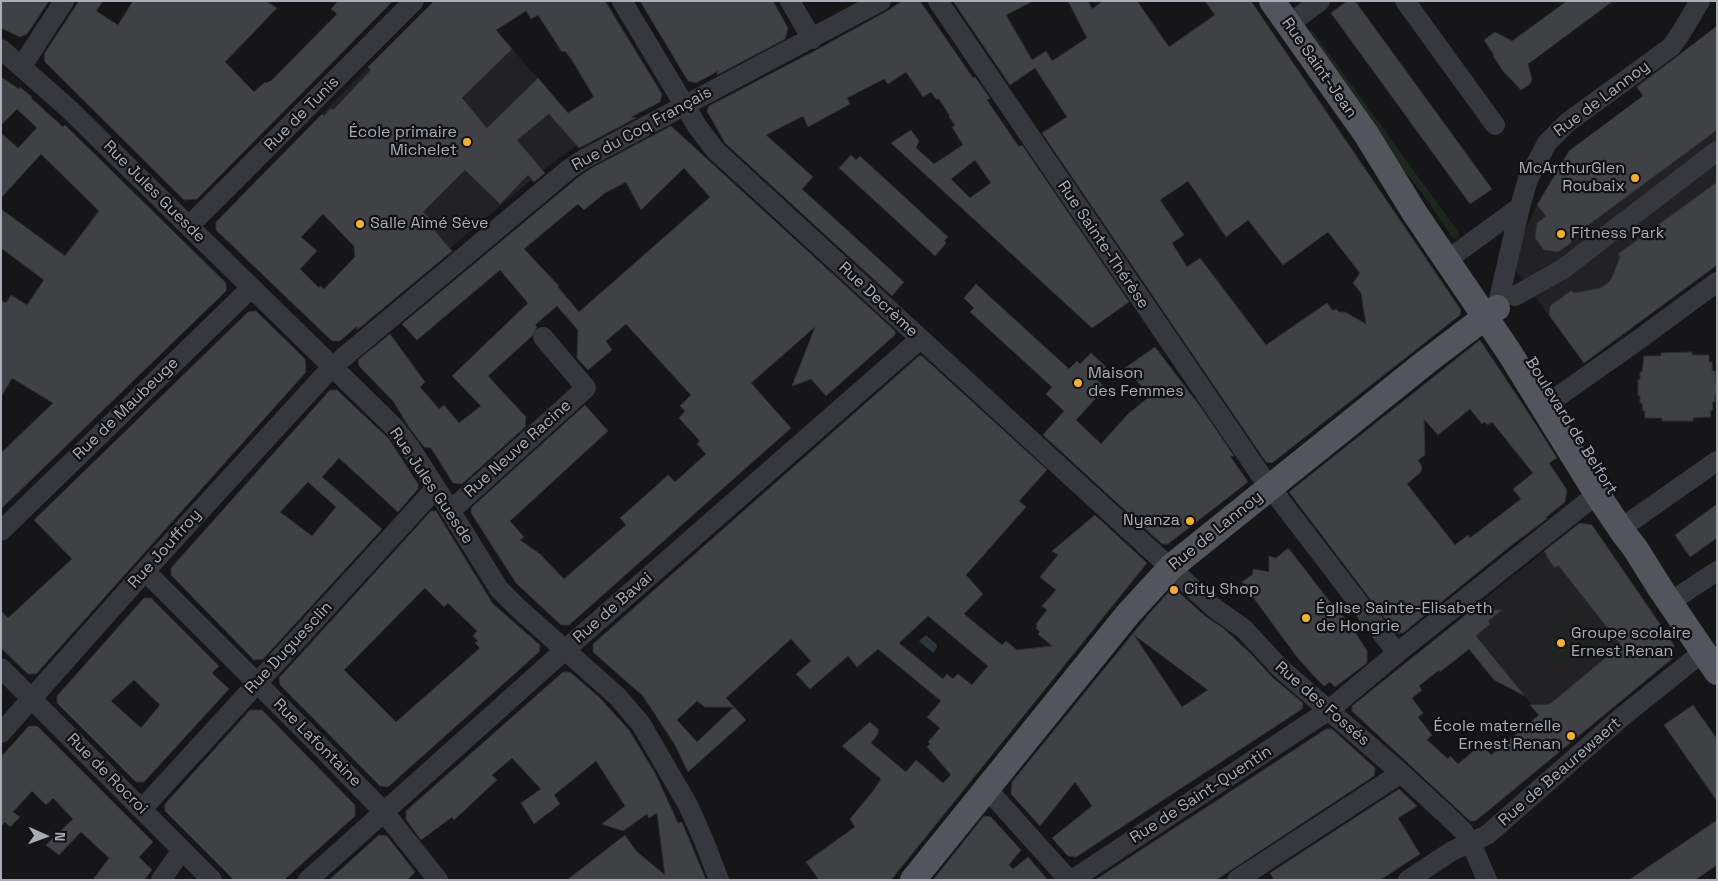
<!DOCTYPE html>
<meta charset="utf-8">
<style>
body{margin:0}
#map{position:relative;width:1718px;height:881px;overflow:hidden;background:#161618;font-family:"Space Grotesk",sans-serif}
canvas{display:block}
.frame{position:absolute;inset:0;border:2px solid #a8adb8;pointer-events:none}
.north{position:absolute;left:20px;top:811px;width:50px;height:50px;-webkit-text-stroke:4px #111113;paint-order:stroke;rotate:92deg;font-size:14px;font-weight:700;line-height:20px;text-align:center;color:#a8adb8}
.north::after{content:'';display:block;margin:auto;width:18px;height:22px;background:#a8adb8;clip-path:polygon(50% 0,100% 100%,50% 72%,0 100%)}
</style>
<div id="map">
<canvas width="1718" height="881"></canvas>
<div class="frame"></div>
<div class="north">N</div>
</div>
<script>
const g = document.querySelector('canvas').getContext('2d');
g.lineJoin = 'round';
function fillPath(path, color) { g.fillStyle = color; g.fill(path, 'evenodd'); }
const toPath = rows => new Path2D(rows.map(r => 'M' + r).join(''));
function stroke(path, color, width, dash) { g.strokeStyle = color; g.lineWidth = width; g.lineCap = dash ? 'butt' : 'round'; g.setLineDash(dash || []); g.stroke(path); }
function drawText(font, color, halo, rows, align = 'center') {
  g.font = font + ' "Space Grotesk",sans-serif'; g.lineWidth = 4.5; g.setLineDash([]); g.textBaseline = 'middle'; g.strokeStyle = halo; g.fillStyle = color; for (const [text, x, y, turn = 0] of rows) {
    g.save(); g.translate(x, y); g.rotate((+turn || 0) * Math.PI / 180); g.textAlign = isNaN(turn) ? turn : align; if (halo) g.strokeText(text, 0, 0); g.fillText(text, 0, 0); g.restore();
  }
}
const built = toPath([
 [1717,27,1717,265,1583,362,1510,263,1537,205,1569,151,1643,96,1636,86],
 [506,42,590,138,576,146,543,170,450,248,434,230,437,226,322,114,368,67],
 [1558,540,1660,668,1566,747,1462,617]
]);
const green = toPath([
 [1311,29,1459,233,1459,236,1457,239,1452,237,1430,204,1365,119,1307,32],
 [1579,618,1595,637,1563,664,1547,644]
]);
const water = toPath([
 [926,635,937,645,937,648,933,653,919,641]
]);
const building = toPath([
 [1,1,49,1,27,34,20,37,1,28,1,1],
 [79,1,103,1,96,11,118,25,133,1,266,1,277,8,225,62,254,92,265,82,267,83,269,81,270,82,337,14,331,9,338,1,393,1,197,199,184,200,45,62,44,54,79,1],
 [434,1,605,1,662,94,660,102,631,117,636,118,579,148,549,114,517,140,545,173,534,182,528,175,500,204,465,170,423,212,438,226,434,230,452,251,357,330,357,326,340,341,332,341,216,230,216,222,322,114,324,116,331,108,333,110,371,70,368,67,434,1],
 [526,11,531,19,538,15,562,52,565,51,572,60,594,97,568,113,538,78,487,128,462,98,512,49,496,30,526,11],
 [323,214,354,246,355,257,324,289,320,286,319,288,300,269,317,251,301,237,323,214],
 [640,1,773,1,788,28,785,39,717,75,718,71,696,83,688,81,640,1],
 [902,1,920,1,973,78,975,77,990,98,987,100,1019,147,1022,145,1129,302,1092,328,891,143,911,130,919,141,916,148,934,164,963,145,952,127,955,125,949,117,950,116,939,99,936,99,931,92,923,97,906,72,888,84,884,79,847,98,850,104,808,127,803,116,766,135,813,177,802,189,904,282,892,296,725,143,707,111,709,106,818,49,887,11,902,1],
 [975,160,991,183,970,198,951,179,975,160],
 [953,1,1033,1,1006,15,1032,60,1046,51,1052,61,1087,38,1068,1,1088,1,1092,9,1103,1,1137,1,1169,47,1215,15,1205,1,1251,1,1461,310,1460,315,1272,463,1266,462,1042,133,1067,117,1035,68,1010,85,953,1],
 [1188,181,1226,237,1248,220,1283,265,1328,232,1360,273,1353,283,1361,293,1366,324,1345,312,1339,312,1336,309,1333,311,1327,303,1266,345,1200,258,1187,267,1172,243,1184,235,1160,200,1188,181],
 [1347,1,1355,1,1492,189,1470,204,1331,13,1347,1],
 [1567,1,1613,1,1528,64,1532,80,1529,85,1521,90,1503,71,1493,56,1494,55,1484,40,1495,32,1512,41,1567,1],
 [1717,26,1717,130,1572,237,1571,243,1558,252,1544,250,1535,238,1537,223,1546,216,1537,205,1569,151,1643,96,1637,87,1717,26],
 [1,77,19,89,20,87,32,97,31,98,63,127,65,125,226,283,226,291,1,509,1,453,53,403,12,378,1,397,1,300,6,303,11,295,27,305,44,280,1,248,1,209,65,256,99,211,41,154,1,198,1,133,18,148,37,128,17,109,1,125,1,77],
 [671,126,895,331,895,335,826,396,811,379,792,386,815,327,751,383,791,428,569,625,561,625,516,583,471,513,472,507,585,405,608,431,510,521,524,537,520,540,540,554,564,579,626,525,620,518,656,486,668,475,675,482,706,454,697,444,700,441,679,418,685,411,680,406,691,395,626,324,606,341,612,350,588,370,577,358,578,330,557,306,535,325,537,327,532,336,488,376,526,417,525,427,462,484,453,483,431,448,424,447,409,427,393,401,359,366,358,360,390,334,425,382,420,387,439,409,444,405,459,423,481,406,452,376,528,303,500,270,417,340,402,324,576,179,590,169,671,126],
 [684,168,710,197,579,312,558,287,559,286,524,249,578,204,584,210,605,193,626,182,641,210,684,168],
 [851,155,856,160,860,156,948,237,944,241,946,243,935,256,839,168,851,155],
 [1717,182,1717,265,1584,363,1549,315,1550,306,1572,290,1574,293,1601,288,1610,281,1613,275,1620,257,1618,254,1717,182],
 [976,284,1069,369,1077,361,1080,364,1091,353,1106,367,1095,378,1105,388,1076,420,1101,444,1128,414,1149,397,1139,383,1125,368,1155,347,1202,409,1234,456,1230,456,1248,482,1168,544,1162,544,1043,435,1064,411,1046,394,1052,387,970,312,974,308,964,298,976,284],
 [256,311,305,359,306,372,36,674,28,674,1,648,1,611,8,618,72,559,34,520,248,312,256,311],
 [1480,340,1533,420,1557,458,1549,463,1567,490,1565,502,1545,518,1548,518,1513,544,1403,633,1396,633,1289,492,1480,340],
 [1470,409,1482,424,1485,422,1488,425,1492,422,1533,473,1513,489,1521,499,1470,538,1468,535,1455,545,1407,484,1421,472,1422,466,1418,460,1425,455,1424,419,1438,435,1470,409],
 [1692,352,1692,355,1709,355,1709,362,1712,362,1712,371,1715,371,1717,394,1715,394,1715,402,1712,402,1713,410,1710,411,1711,417,1693,418,1693,421,1662,421,1662,418,1645,418,1645,411,1643,411,1642,403,1640,403,1640,395,1638,396,1638,379,1640,380,1640,372,1642,372,1644,356,1661,356,1661,353,1692,352],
 [919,356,922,356,1047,470,1019,501,1026,507,966,575,983,594,964,614,1002,645,1006,641,1017,650,1052,646,1038,634,1040,632,1036,628,1037,626,1036,624,1047,610,1042,606,1056,590,1040,577,1058,555,1052,551,1095,515,1147,563,891,880,819,880,806,862,855,827,850,819,873,791,881,779,842,746,870,722,878,729,878,734,871,743,906,772,916,760,943,783,951,775,927,747,930,744,928,742,940,728,927,717,941,701,878,649,857,667,848,656,810,689,796,674,811,661,791,639,726,698,734,707,705,707,697,701,677,720,697,742,734,707,746,720,688,772,675,745,643,696,593,652,593,644,919,356],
 [928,616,988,666,972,685,958,674,953,679,947,674,943,679,899,643,928,616],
 [330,390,337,390,389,439,418,484,418,489,398,512,339,458,322,477,382,529,263,659,254,660,171,575,171,568,330,390],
 [308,482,336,507,312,536,280,512,308,482],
 [1717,504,1717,538,1690,557,1675,535,1717,504],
 [431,511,436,511,493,604,540,645,539,652,388,787,380,786,280,685,279,678,431,511],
 [425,588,444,607,448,603,477,631,473,636,478,641,475,643,480,648,396,722,344,670,425,588],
 [1580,523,1592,525,1660,624,1674,645,1673,658,1489,810,1475,821,1470,821,1352,711,1352,706,1473,609,1502,610,1488,621,1490,624,1476,636,1525,696,1494,680,1469,649,1440,672,1439,670,1419,686,1422,690,1412,698,1423,713,1418,717,1432,735,1427,740,1448,759,1450,756,1458,764,1482,744,1491,755,1539,715,1530,705,1550,704,1621,645,1558,565,1555,568,1546,556,1547,555,1544,551,1580,523],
 [1287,549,1289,549,1330,602,1331,602,1339,610,1345,619,1344,620,1355,632,1367,651,1367,663,1335,687,1330,682,1324,686,1313,675,1297,657,1242,582,1253,574,1253,569,1269,572,1269,556,1276,558,1287,549],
 [1173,587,1205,616,1223,628,1251,654,1272,677,1303,703,1302,709,1076,857,1068,856,1052,838,1092,806,1075,782,1040,826,1011,794,1012,782,1148,615,1173,587],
 [1134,635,1208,690,1182,707,1134,635],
 [144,598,151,598,219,666,212,673,229,689,144,782,136,782,57,703,57,696,144,598],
 [134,680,160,705,141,728,111,701,134,680],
 [563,672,570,672,599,697,629,730,655,773,678,823,682,822,706,880,567,880,625,835,636,851,665,875,657,813,649,818,647,814,623,831,602,824,625,806,596,761,554,795,560,804,534,824,521,803,541,789,512,758,492,775,497,780,454,820,452,817,421,840,412,828,406,819,406,811,563,672],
 [1693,705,1717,739,1717,801,1664,725,1693,705],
 [250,710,262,710,355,805,355,816,284,880,234,880,165,811,165,804,250,710],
 [29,726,37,726,153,842,139,857,152,870,144,880,93,880,109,858,81,832,59,855,46,845,73,819,53,798,46,805,32,791,13,812,20,817,10,827,5,822,1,826,1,757,29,726],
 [1326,729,1332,729,1375,768,1374,776,1216,880,1095,880,1326,729],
 [1399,789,1417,806,1398,818,1420,854,1380,880,1274,880,1270,873,1399,789],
 [984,816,991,817,1021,850,1009,865,1013,869,1028,857,1048,880,933,880,984,816],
 [1717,820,1717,865,1695,880,1629,880,1717,820],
 [379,835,387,836,415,872,407,880,329,880,379,835]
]);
const minor = toPath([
 [622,1,697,126,715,150,1213,607,1244,629,1280,668,1401,773,1454,822,1463,831,1471,843,1487,880],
 [790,1,812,39],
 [938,1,1260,474,1397,653],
 [1405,1,1495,125],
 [1288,25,1320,1],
 [1,49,69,109,394,427,409,446,436,488,499,589,518,608,618,697,641,724,688,805,704,841,719,880],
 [22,66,64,1],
 [189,226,414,1],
 [1447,260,1520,207],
 [1515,296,1563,269,1717,151],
 [1497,308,1520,207,1528,179,1547,143,1568,122,1671,47,1679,36,1700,1],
 [1543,407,1634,343,1717,282],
 [450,511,586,388,543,337],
 [1620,529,1717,461],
 [1,531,251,288],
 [145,571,306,732,383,811,438,880],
 [1670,602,1717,571],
 [1,668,212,880],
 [1,733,145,571,332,367,569,169,584,159,881,1],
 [987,789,1069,880],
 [142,809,436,488],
 [161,880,182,850],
 [308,880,566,649,920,339],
 [1072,880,1329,710,1397,653,1597,494],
 [1237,880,1401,773],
 [1408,880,1452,851,1487,835,1623,716,1703,652]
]);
const major = toPath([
 [1272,1,1366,134,1414,212,1509,352,1597,494,1624,534,1635,548,1660,588,1717,672],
 [913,880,1128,614,1171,567,1426,362,1497,308]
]);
const markers = [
 [467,142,5,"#f2b134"],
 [1635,178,5,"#f2b134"],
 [360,224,5,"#f2b134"],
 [1561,234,5,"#f2b134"],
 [1078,383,5,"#f2b134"],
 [1190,521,5,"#f2b134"],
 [1174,590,5,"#f2b134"],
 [1306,618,5,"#f2b134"],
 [1561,643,5,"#f2b134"],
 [1571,736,5,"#f2b134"]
];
const streetNames = [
 ["Rue Saint-Jean",1319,68,55],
 ["Rue de Lannoy",1602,99,-37],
 ["Rue de Tunis",302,114,-45],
 ["Rue du Coq Français",642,129,-29],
 ["Rue Jules Guesde",154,192,45],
 ["Rue Sainte-Thérèse",1103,245,56],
 ["Rue Decrème",878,300,43],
 ["Rue de Maubeuge",126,409,-44],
 ["Boulevard de Belfort",1571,426,58],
 ["Rue Neuve Racine",518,449,-42],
 ["Rue Jules Guesde",431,486,56],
 ["Rue de Lannoy",1216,531,-39],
 ["Rue Jouffroy",165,549,-48],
 ["Rue de Bavai",613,608,-41],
 ["Rue Duguesclin",289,648,-47],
 ["Rue des Fossés",1322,704,41],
 ["Rue Lafontaine",317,743,45],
 ["Rue de Beaurewaert",1560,772,-41],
 ["Rue de Rocroi",107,774,45],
 ["Rue de Saint-Quentin",1201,795,-33]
];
const poiNames = [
 ["École primaire",457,133,"right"],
 ["Michelet",457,151,"right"],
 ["McArthurGlen",1625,169,"right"],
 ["Roubaix",1625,187,"right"],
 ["Salle Aimé Sève",370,224],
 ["Fitness Park",1571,234],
 ["Maison",1088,374],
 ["des Femmes",1088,392],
 ["Nyanza",1180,521,"right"],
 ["City Shop",1184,590],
 ["Église Sainte-Elisabeth",1316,609],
 ["de Hongrie",1316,627],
 ["Groupe scolaire",1571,634],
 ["Ernest Renan",1571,652],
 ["École maternelle",1561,727,"right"],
 ["Ernest Renan",1561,745,"right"]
];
fillPath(built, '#222225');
fillPath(green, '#1e261f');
fillPath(water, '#2c353c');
fillPath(building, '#404145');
stroke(building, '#303034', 1);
stroke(minor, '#37383d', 20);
stroke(major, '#53555c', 26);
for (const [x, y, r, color] of markers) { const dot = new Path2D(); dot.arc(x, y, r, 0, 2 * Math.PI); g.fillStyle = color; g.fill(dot); stroke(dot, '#111113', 2); }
drawText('16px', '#a8adb8', '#111113', streetNames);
drawText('16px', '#a8adb8', '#111113', poiNames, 'left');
</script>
